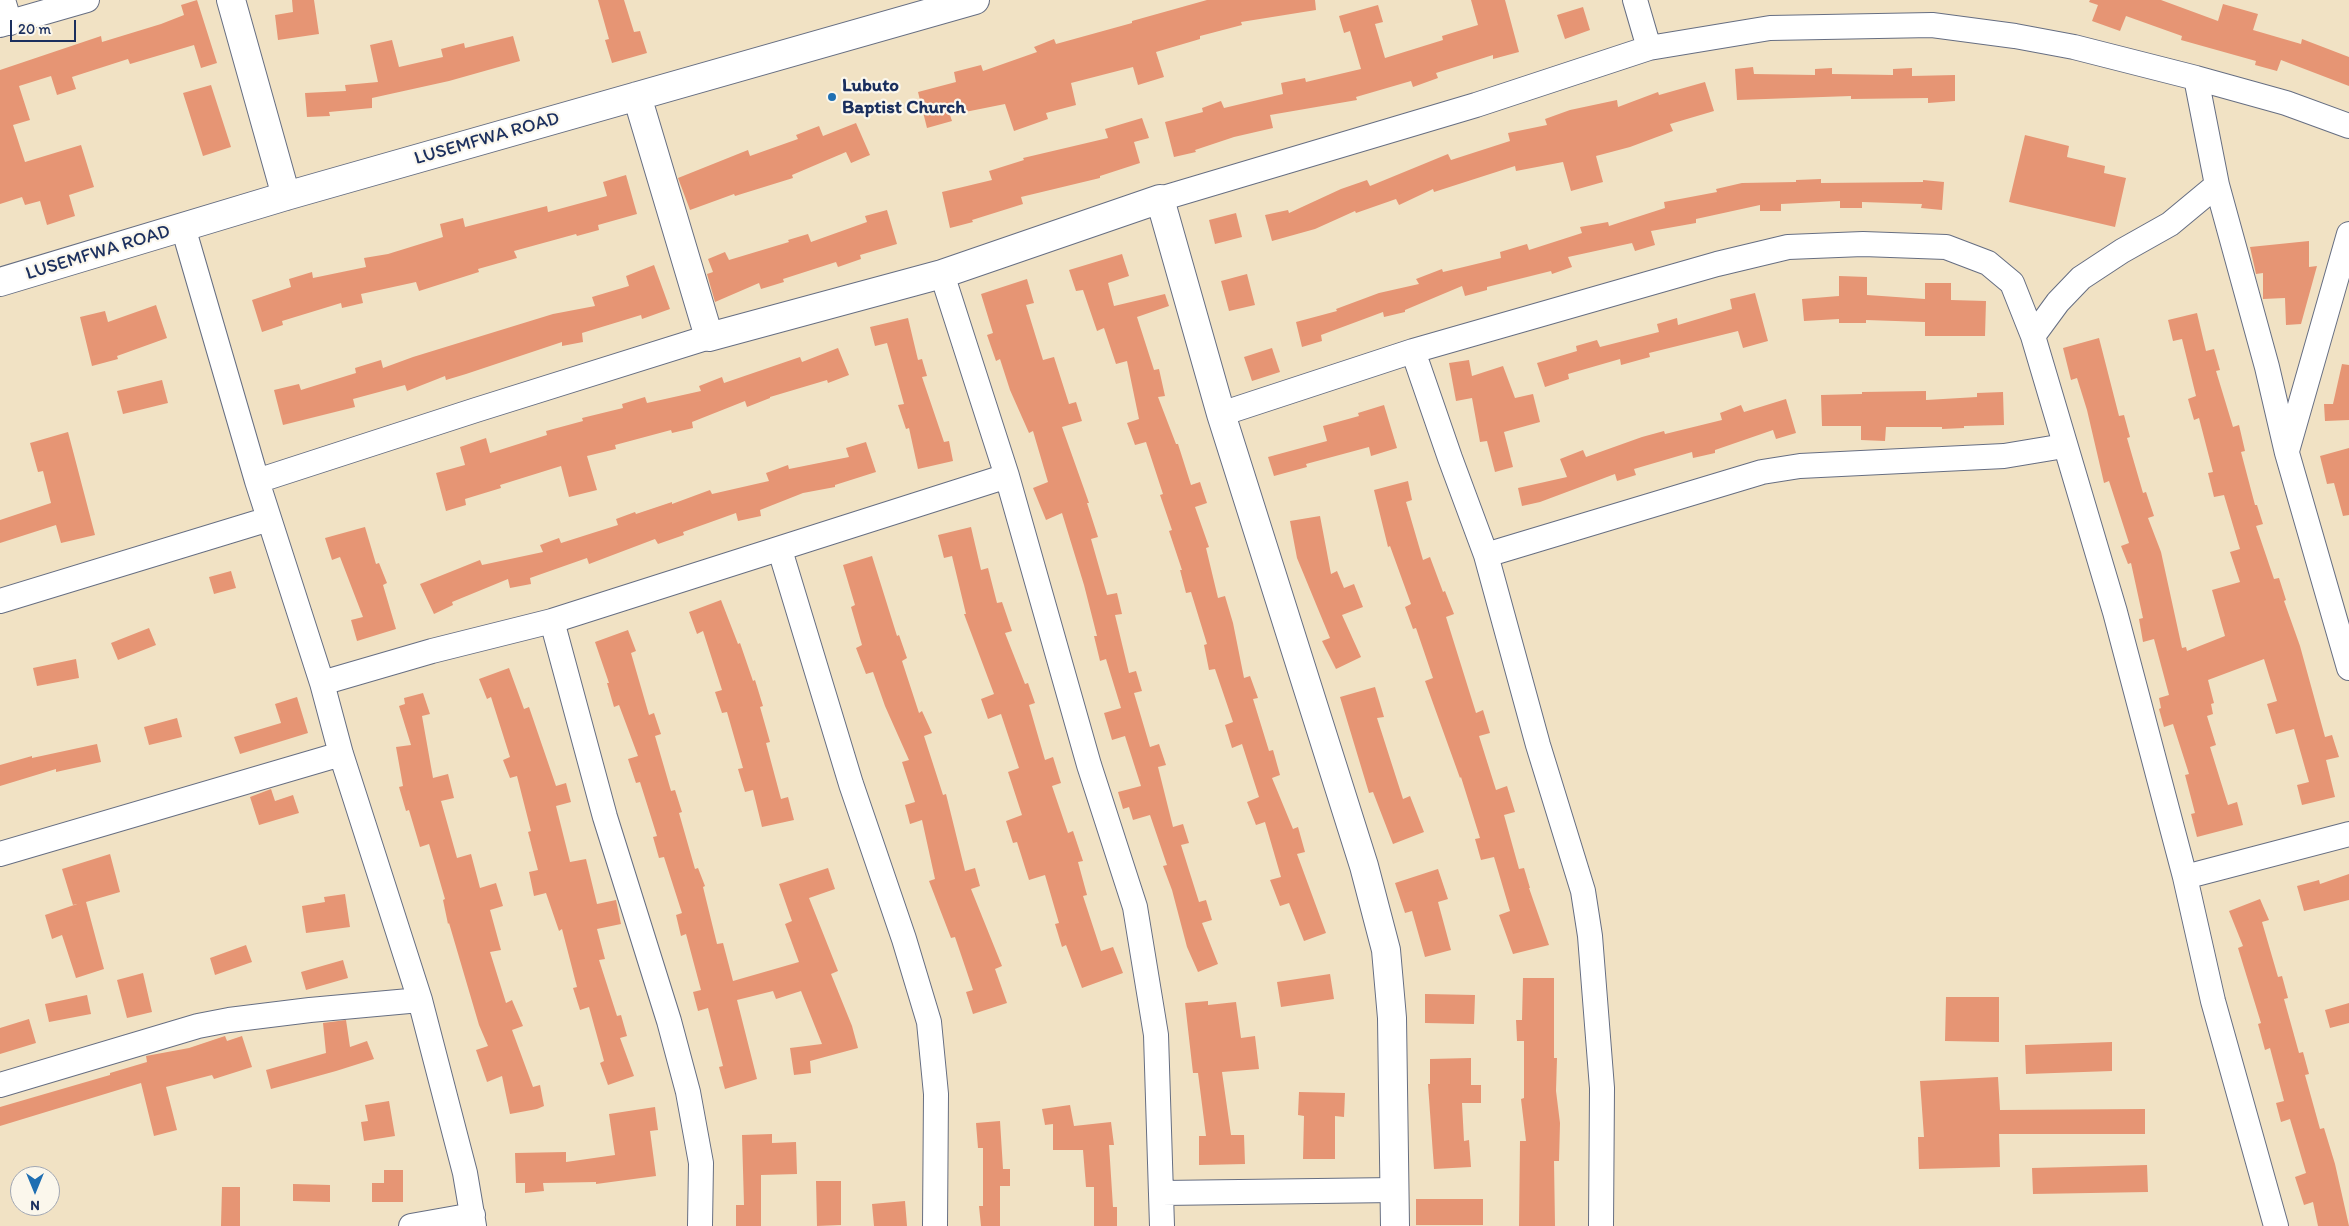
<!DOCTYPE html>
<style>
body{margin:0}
#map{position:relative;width:2349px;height:1226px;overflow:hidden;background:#f1e2c4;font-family:Itim,sans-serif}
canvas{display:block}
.north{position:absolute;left:10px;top:1166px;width:50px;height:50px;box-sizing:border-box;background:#fbf7ec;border:1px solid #a1a7b3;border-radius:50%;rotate:180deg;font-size:14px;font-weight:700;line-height:20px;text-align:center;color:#1b2f5e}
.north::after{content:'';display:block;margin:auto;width:18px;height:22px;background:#1f6fb2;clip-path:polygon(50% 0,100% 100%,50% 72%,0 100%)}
.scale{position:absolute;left:10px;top:20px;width:66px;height:22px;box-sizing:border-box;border:2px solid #1b2f5e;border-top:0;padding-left:6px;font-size:15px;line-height:18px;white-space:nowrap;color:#1b2f5e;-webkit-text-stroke:4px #fbf7ec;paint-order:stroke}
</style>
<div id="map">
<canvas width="2349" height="1226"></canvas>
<div class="north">N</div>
<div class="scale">20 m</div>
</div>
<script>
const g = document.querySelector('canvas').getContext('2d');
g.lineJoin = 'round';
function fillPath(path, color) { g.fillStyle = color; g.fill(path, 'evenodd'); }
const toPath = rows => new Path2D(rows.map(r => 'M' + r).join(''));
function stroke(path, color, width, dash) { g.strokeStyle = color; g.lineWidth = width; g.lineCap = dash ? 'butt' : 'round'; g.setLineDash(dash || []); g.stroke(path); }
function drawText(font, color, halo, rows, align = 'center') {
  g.font = font + ' Itim,sans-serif'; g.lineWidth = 4.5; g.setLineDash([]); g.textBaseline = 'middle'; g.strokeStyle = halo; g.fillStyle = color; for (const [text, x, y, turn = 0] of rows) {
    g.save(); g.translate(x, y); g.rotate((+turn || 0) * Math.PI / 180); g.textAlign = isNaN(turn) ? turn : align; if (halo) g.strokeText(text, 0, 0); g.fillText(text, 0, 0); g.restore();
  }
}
const building = toPath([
 [197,0,217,63,201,68,194,45,130,64,128,59,72,77,76,89,57,95,51,76,19,86,30,120,13,125,25,162,81,145,94,187,69,195,75,216,47,225,40,201,25,205,22,197,0,204,0,70,101,36,102,42,161,24,184,15,181,5],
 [292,0,314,0,319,34,278,40,275,15,293,12],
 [598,0,624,0,634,32,640,31,647,53,612,63,605,40,609,39],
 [1207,0,1315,0,1316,10,1241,22,1242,25,1200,36,1200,39,1156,52,1164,77,1138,85,1133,67,1071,83,1076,105,1046,113,1048,119,1014,131,1005,104,950,115,952,121,927,128,918,92,956,82,954,72,981,65,983,71,1037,52,1034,47,1054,39,1056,44,1132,23,1132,21],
 [1471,0,1505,0,1519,52,1493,59,1493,55,1436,73,1438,78,1413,87,1411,81,1356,97,1357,100,1270,115,1273,128,1234,137,1195,150,1196,152,1174,157,1165,122,1203,112,1202,108,1221,101,1224,108,1283,94,1281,83,1305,78,1306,82,1361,69,1350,31,1344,33,1339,16,1378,5,1383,22,1375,24,1385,58,1443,40,1442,36,1478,25],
 [2090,0,2161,0,2218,21,2223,4,2258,14,2253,30,2301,44,2302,39,2349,57,2349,86,2281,60,2277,71,2255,65,2256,61,2181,40,2182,36,2126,16,2120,31,2092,21,2098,5,2089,2],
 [1583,7,1590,30,1565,39,1557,15],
 [513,36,520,61,449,81,372,98,372,108,329,112,330,116,307,117,305,93,346,91,345,85,378,82,370,45,392,40,399,67,443,57,441,49,464,43,465,48],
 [1753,67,1754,74,1815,75,1815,69,1832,68,1832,74,1893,75,1893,69,1912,68,1912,76,1955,75,1955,101,1928,103,1928,98,1851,99,1851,96,1737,100,1735,69],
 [1705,82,1714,111,1670,124,1673,131,1630,147,1596,156,1603,182,1571,191,1563,162,1516,171,1515,166,1434,192,1433,189,1399,205,1396,199,1356,213,1355,211,1315,229,1272,241,1265,215,1288,210,1289,213,1341,189,1367,180,1370,186,1448,154,1451,160,1510,141,1508,133,1547,125,1545,119,1570,110,1617,100,1618,107,1658,92,1659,95],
 [211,85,231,147,203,156,183,93],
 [1142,118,1149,138,1134,142,1140,163,1100,176,1100,178,1021,197,1023,204,972,220,973,222,950,228,942,192,992,180,989,171,1024,160,1023,158,1108,138,1105,129],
 [856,123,870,155,851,163,846,152,792,175,793,178,735,196,734,194,690,210,678,178,748,150,750,156,798,139,796,135,819,126,823,136],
 [2025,135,2069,146,2067,157,2105,166,2104,173,2126,178,2115,227,2009,202],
 [626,175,637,214,598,225,599,230,577,236,576,234,514,251,517,258,478,269,479,272,419,291,416,282,361,294,363,303,342,308,341,303,282,321,283,325,262,332,252,300,291,287,289,279,312,272,313,278,366,267,364,258,388,254,443,237,440,224,463,218,465,227,547,206,548,212,607,196,603,182],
 [1821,179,1821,183,1923,182,1923,180,1944,182,1942,210,1921,208,1922,204,1862,202,1862,208,1840,208,1840,201,1781,204,1781,211,1760,211,1760,205,1696,219,1696,223,1651,231,1655,245,1635,251,1632,243,1568,257,1572,267,1552,274,1551,271,1487,287,1487,290,1465,296,1462,286,1405,310,1405,312,1384,317,1383,312,1321,335,1322,341,1302,347,1296,322,1337,311,1336,309,1379,293,1419,284,1416,279,1442,269,1443,272,1501,258,1500,252,1527,244,1529,250,1582,233,1580,227,1608,222,1609,226,1665,208,1664,202,1717,192,1716,189,1742,183,1796,182,1796,180],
 [887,210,897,244,860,255,861,259,838,267,836,262,783,279,784,282,761,289,759,283,715,302,707,274,713,272,708,259,725,252,729,260,789,242,788,240,808,234,811,242,867,222,865,216],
 [1236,213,1242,237,1215,244,1209,220],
 [2309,241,2309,267,2317,266,2301,324,2286,325,2285,298,2263,299,2263,273,2256,274,2250,247],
 [1122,254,1129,276,1108,283,1114,306,1165,294,1169,306,1137,317,1154,370,1159,369,1165,396,1158,397,1176,444,1178,444,1191,485,1200,482,1207,503,1195,507,1209,547,1206,548,1218,598,1225,596,1233,623,1244,678,1250,676,1258,698,1253,699,1269,751,1273,750,1280,775,1272,778,1293,829,1298,827,1305,852,1297,854,1326,933,1304,941,1289,903,1280,906,1270,880,1281,877,1265,822,1256,825,1247,802,1259,797,1242,744,1232,748,1225,725,1233,722,1215,669,1209,670,1204,645,1207,644,1191,592,1186,593,1180,570,1182,570,1169,531,1172,530,1160,495,1163,494,1146,442,1135,445,1127,423,1139,419,1127,361,1116,364,1104,328,1097,331,1083,290,1076,291,1069,270],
 [654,265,670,309,642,319,641,315,582,333,583,342,562,346,562,342,466,374,446,380,445,376,407,391,405,385,353,399,355,407,283,425,274,390,299,384,301,390,356,373,355,368,381,360,383,368,413,357,553,314,595,306,592,297,629,286,626,276],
 [1247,274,1255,305,1229,311,1221,281],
 [1839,276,1867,277,1867,295,1925,299,1925,283,1951,283,1951,300,1986,301,1985,336,1925,336,1925,322,1866,320,1866,323,1839,323,1839,319,1804,321,1802,299,1839,296],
 [1027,279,1034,303,1026,305,1043,360,1054,357,1069,404,1076,402,1082,421,1062,427,1089,503,1087,503,1098,537,1091,539,1107,595,1117,593,1122,614,1115,615,1129,673,1136,671,1142,691,1134,693,1150,747,1159,744,1166,765,1158,767,1173,827,1183,824,1189,843,1181,845,1199,902,1206,900,1212,920,1202,923,1218,964,1198,972,1187,947,1172,890,1163,866,1167,865,1150,815,1133,820,1129,807,1123,809,1118,792,1141,786,1125,736,1112,740,1104,713,1121,708,1106,659,1100,661,1094,636,1097,636,1084,585,1062,513,1046,520,1033,488,1048,482,1033,431,1029,433,1010,390,1000,359,996,361,987,335,993,333,981,294],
 [1755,293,1768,341,1743,348,1738,331,1649,353,1650,357,1621,365,1620,359,1568,374,1569,379,1545,387,1537,363,1577,351,1576,346,1597,340,1600,347,1659,332,1657,324,1677,318,1678,325,1732,309,1730,299],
 [156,305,167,338,117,356,118,359,92,366,80,317,105,311,108,322],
 [2197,313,2206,351,2214,349,2220,370,2216,371,2233,427,2239,425,2245,451,2241,452,2255,505,2257,505,2263,524,2256,526,2274,579,2279,578,2286,600,2284,601,2300,646,2325,737,2332,735,2339,757,2326,760,2335,797,2302,805,2297,785,2309,782,2294,729,2276,734,2267,704,2277,701,2264,659,2208,680,2214,703,2211,704,2213,714,2207,716,2216,745,2210,747,2228,805,2237,802,2243,825,2197,837,2191,814,2195,813,2185,775,2189,774,2173,724,2164,727,2159,709,2161,708,2159,698,2169,695,2154,639,2143,642,2139,619,2143,618,2131,563,2128,564,2121,546,2129,543,2109,481,2104,483,2087,410,2077,378,2071,380,2063,348,2099,338,2119,416,2124,415,2130,437,2127,438,2143,493,2146,492,2154,516,2148,518,2161,552,2182,648,2186,647,2187,651,2225,636,2212,590,2240,582,2230,552,2240,549,2224,495,2214,497,2208,473,2213,472,2199,418,2194,420,2188,399,2196,396,2182,339,2173,341,2168,320],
 [908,318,918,360,922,359,927,376,922,377,944,442,949,441,953,461,918,469,909,428,906,429,898,405,904,404,887,343,875,346,870,327],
 [838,348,849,375,828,383,827,380,770,397,770,398,747,407,745,401,692,422,693,428,672,433,671,430,615,445,616,449,587,456,597,490,569,497,561,466,500,485,501,488,465,499,466,505,446,511,436,473,465,465,460,447,486,438,490,453,547,435,546,431,583,421,582,418,623,408,622,404,645,397,647,403,701,391,699,386,722,377,724,383,800,357,802,362],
 [1272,348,1280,372,1252,381,1244,357],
 [1469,360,1472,376,1503,366,1515,398,1533,394,1540,422,1504,432,1513,467,1495,472,1487,441,1480,442,1472,398,1456,401,1449,363],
 [2342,364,2349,365,2349,420,2325,421,2324,404,2333,404],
 [162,380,168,403,123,414,117,391],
 [1926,391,1926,400,1977,397,1977,393,2003,392,2004,425,1964,426,1964,428,1942,429,1942,427,1886,427,1885,441,1861,440,1861,426,1822,426,1821,395,1862,394,1862,392],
 [1786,399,1796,433,1776,439,1773,430,1715,450,1715,453,1693,458,1692,452,1634,469,1636,475,1617,481,1615,474,1540,502,1522,506,1518,488,1567,477,1560,459,1583,450,1586,457,1642,437,1664,431,1665,434,1722,420,1720,413,1741,405,1744,412],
 [1384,405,1397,448,1371,456,1369,447,1306,464,1307,467,1274,476,1268,457,1327,441,1323,426,1359,416,1358,413],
 [68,432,95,535,61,543,56,525,0,543,0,520,51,503,43,471,38,472,30,443],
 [866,442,876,472,835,485,835,487,803,493,760,510,761,516,738,521,736,513,683,532,684,535,658,544,655,539,589,564,587,558,530,578,531,584,510,588,508,579,452,602,453,605,434,614,420,584,480,560,482,565,543,552,540,545,559,538,561,543,618,525,616,519,635,512,636,514,672,502,672,504,710,490,712,494,769,481,766,473,788,465,789,469,849,457,846,448],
 [2349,448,2349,515,2343,516,2334,483,2327,484,2320,456],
 [1408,481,1412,500,1406,502,1423,560,1430,557,1443,592,1445,591,1454,614,1446,617,1476,713,1483,710,1490,733,1479,736,1496,790,1507,786,1515,812,1504,815,1519,869,1524,868,1530,888,1529,888,1549,945,1513,954,1499,915,1510,911,1494,857,1481,860,1475,839,1480,838,1461,777,1460,778,1425,681,1433,678,1416,628,1413,629,1405,607,1411,604,1390,546,1388,547,1374,490],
 [1320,516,1331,574,1337,571,1344,588,1354,584,1363,607,1342,615,1361,657,1336,669,1322,641,1330,638,1297,558,1290,521],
 [365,527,376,564,379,563,387,583,383,585,396,629,357,641,351,620,363,617,340,557,332,560,325,538],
 [971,527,981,570,988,568,997,603,1002,602,1012,631,1005,633,1025,684,1028,683,1035,703,1029,705,1045,760,1053,757,1061,783,1052,786,1068,833,1073,831,1083,861,1078,862,1087,895,1083,896,1101,951,1113,947,1123,973,1082,988,1066,945,1062,947,1055,924,1059,923,1045,875,1029,880,1017,842,1013,843,1006,821,1022,815,1008,772,1019,768,1001,714,988,719,981,699,994,694,964,614,966,614,952,556,944,558,938,535],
 [872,556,897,636,899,635,907,658,902,661,919,713,922,711,932,733,924,736,943,795,946,794,965,871,975,868,980,886,971,889,1002,966,995,969,1007,1003,973,1014,966,992,973,990,955,937,951,938,929,881,935,879,922,820,910,824,905,805,915,802,902,762,909,760,885,706,873,672,866,674,856,648,862,645,851,607,855,605,843,565],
 [231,571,236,588,214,594,209,577],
 [721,600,738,644,740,643,753,681,755,680,763,706,760,707,770,742,766,743,781,799,788,797,794,820,762,827,753,790,745,792,738,769,743,768,727,712,722,713,715,692,722,690,703,631,697,634,689,612],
 [149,628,156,645,118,660,111,643],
 [628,630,636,651,631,653,649,715,654,713,661,734,655,736,671,791,675,790,682,812,679,813,695,869,698,868,705,886,703,887,717,944,723,943,733,981,799,962,785,924,792,921,779,884,828,868,835,889,809,898,838,971,831,974,852,1026,858,1048,810,1061,811,1073,794,1075,790,1048,822,1044,801,991,776,999,773,991,737,1000,757,1079,725,1089,719,1067,723,1066,708,1008,698,1011,693,992,701,990,686,934,681,936,676,915,682,913,664,857,659,858,653,837,657,836,640,782,636,783,628,759,638,756,619,705,614,707,607,683,609,683,595,642],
 [76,659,79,678,37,686,33,668],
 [509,668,524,709,529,707,556,786,566,783,571,802,556,806,570,862,586,859,597,904,616,900,621,924,597,929,605,959,599,960,617,1016,621,1015,627,1036,620,1038,634,1076,608,1085,600,1063,604,1061,589,1007,580,1010,573,988,577,987,562,929,559,931,546,893,534,896,529,872,538,870,528,832,531,831,517,776,510,778,503,760,510,757,491,697,487,699,479,679],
 [1375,687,1384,717,1377,718,1403,799,1410,796,1424,832,1393,844,1373,792,1369,793,1340,697],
 [423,693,430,714,422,716,433,778,448,774,454,798,441,801,457,858,471,854,480,888,496,883,503,906,490,910,501,950,490,952,506,1003,512,1000,523,1026,512,1030,533,1087,540,1085,544,1106,537,1109,510,1114,502,1076,487,1082,476,1050,488,1046,479,1025,449,923,448,924,443,900,445,899,429,844,420,847,409,810,406,811,399,787,403,786,396,747,411,745,399,706,405,704,404,698],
 [297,697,308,733,240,754,234,737,281,723,275,704],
 [177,718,182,737,149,745,144,727],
 [97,744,101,762,56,772,56,769,0,786,0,765,32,756,32,758],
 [271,789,275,801,293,795,299,813,259,825,250,797],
 [110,854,120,892,86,902,104,969,76,978,62,935,52,939,45,915,77,904,73,905,62,869],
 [1438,869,1448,899,1438,902,1451,950,1425,957,1412,911,1405,913,1395,883],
 [2349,874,2349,900,2304,911,2297,886,2319,880,2320,884],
 [345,894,350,927,306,933,302,906,325,902,324,897],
 [2260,899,2269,920,2262,922,2278,977,2282,976,2288,998,2284,999,2299,1053,2303,1052,2309,1074,2305,1075,2320,1129,2324,1128,2335,1164,2349,1226,2318,1226,2313,1202,2304,1205,2295,1177,2306,1173,2290,1119,2281,1122,2276,1103,2284,1101,2270,1048,2265,1050,2258,1024,2261,1023,2238,948,2243,946,2229,911],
 [246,945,252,962,215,975,210,958],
 [343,960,348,978,306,990,301,972],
 [143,973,152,1012,127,1018,117,980],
 [1330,974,1334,999,1281,1007,1277,982],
 [1523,978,1554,978,1554,1058,1557,1058,1556,1091,1560,1123,1559,1161,1554,1161,1555,1226,1519,1226,1520,1141,1526,1141,1521,1099,1524,1098,1524,1041,1517,1041,1516,1020,1522,1020],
 [1425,994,1475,995,1474,1024,1425,1023],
 [87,995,91,1014,49,1022,45,1004],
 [1946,997,1999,997,1999,1042,1945,1041],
 [1208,1001,1208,1005,1236,1002,1241,1038,1255,1036,1259,1069,1222,1072,1231,1135,1244,1135,1245,1164,1199,1165,1199,1136,1206,1136,1198,1073,1193,1073,1185,1003],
 [2349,1003,2349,1023,2330,1028,2325,1010],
 [29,1019,36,1043,0,1054,0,1028],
 [346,1020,350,1047,367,1041,374,1059,336,1071,271,1089,266,1070,326,1053,323,1023],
 [225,1036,227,1041,242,1036,252,1067,214,1079,212,1075,166,1087,177,1130,154,1136,141,1083,0,1126,0,1107,110,1075,110,1073,147,1062,146,1056,189,1048],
 [2112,1042,2112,1071,2026,1074,2025,1045],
 [1471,1058,1471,1085,1481,1085,1481,1103,1462,1103,1464,1141,1469,1140,1471,1167,1434,1169,1428,1084,1430,1084,1430,1059],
 [1998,1077,2000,1110,2145,1109,2145,1134,1999,1134,2000,1167,1919,1169,1918,1137,1924,1137,1920,1081],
 [1299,1092,1345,1093,1344,1117,1335,1116,1335,1159,1303,1159,1304,1116,1298,1115],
 [389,1101,395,1136,364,1141,361,1122,368,1121,365,1105],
 [1070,1105,1074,1126,1111,1122,1114,1145,1109,1145,1113,1207,1117,1207,1117,1226,1094,1226,1094,1187,1086,1187,1083,1150,1053,1150,1053,1124,1045,1125,1042,1109],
 [655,1107,658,1130,650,1131,656,1176,596,1184,596,1182,543,1183,544,1191,525,1193,525,1183,516,1183,515,1153,566,1152,566,1162,615,1155,609,1114],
 [1000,1121,1003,1169,1010,1169,1010,1186,1000,1186,1000,1226,981,1226,979,1206,983,1206,983,1148,978,1148,976,1123],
 [772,1134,772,1143,796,1142,797,1174,761,1175,761,1226,736,1226,736,1205,744,1205,742,1135],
 [2147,1165,2148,1192,2033,1194,2032,1168],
 [384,1170,403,1170,403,1202,372,1202,372,1183,384,1183],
 [816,1181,841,1181,841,1225,817,1226],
 [293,1184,330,1185,330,1202,293,1201],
 [222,1187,240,1187,240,1226,221,1226],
 [1416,1199,1483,1199,1483,1225,1416,1225],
 [905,1201,907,1226,874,1226,872,1204]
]);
const street = toPath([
 [3,0,10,23],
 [1635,0,1649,48],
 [0,25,87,0],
 [2196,78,2217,185,2267,367,2287,453,2349,668],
 [1160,199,1476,105,1649,48,1770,28,1932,25,2015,36,2074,47,2196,78,2286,103,2349,126],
 [183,227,257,481,322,683,341,754,420,1000,465,1173,474,1226],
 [942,274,1007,476,1089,765,1135,907,1156,1035,1162,1226],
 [2033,336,2058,302,2081,278,2122,251,2170,224,2217,185],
 [1413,351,1450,458,1486,555,1538,745,1583,891,1590,936,1602,1088,1601,1226],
 [1221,414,1413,351,1717,264,1788,247,1863,244,1946,247,1988,263,2012,283,2033,336,2115,612,2185,877,2213,1001,2276,1226],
 [2287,451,2349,234],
 [257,481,476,410,709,337],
 [780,550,851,784,904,939,929,1022,936,1094,935,1226],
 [1486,555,1762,472,1800,466,2004,456,2064,446],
 [0,601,269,519],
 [552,621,605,817,669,1021,688,1092,701,1163,700,1226],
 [322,683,432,651,552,621,1007,476],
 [0,854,341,754],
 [2185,877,2349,834],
 [0,1085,198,1026,229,1020,310,1010,420,1000],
 [1162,1193,1395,1190],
 [411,1226,473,1215]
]);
const secondary = toPath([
 [231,0,286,196],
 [637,96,709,337,942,274,1160,199,1221,414,1364,866,1386,950,1392,1018,1395,1226],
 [0,282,286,196,975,0]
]);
const markers = [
 [832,97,5,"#1f6fb2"]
];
const poiNames = [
 ["Lubuto",842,86],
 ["Baptist Church",842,108]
];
const streetNames = [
 ["LUSEMFWA ROAD",487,139,-16],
 ["LUSEMFWA ROAD",98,253,-17]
];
fillPath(building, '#e69574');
stroke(street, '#666e82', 26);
stroke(secondary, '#666e82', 30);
stroke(street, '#fff', 24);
stroke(secondary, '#fff', 28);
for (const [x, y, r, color] of markers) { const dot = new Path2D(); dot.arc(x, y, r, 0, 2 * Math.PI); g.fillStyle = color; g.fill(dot); stroke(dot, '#fbf7ec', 2); }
drawText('bold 19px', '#1b2f5e', '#fbf7ec', poiNames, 'left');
drawText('19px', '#1b2f5e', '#fbf7ec', streetNames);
</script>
